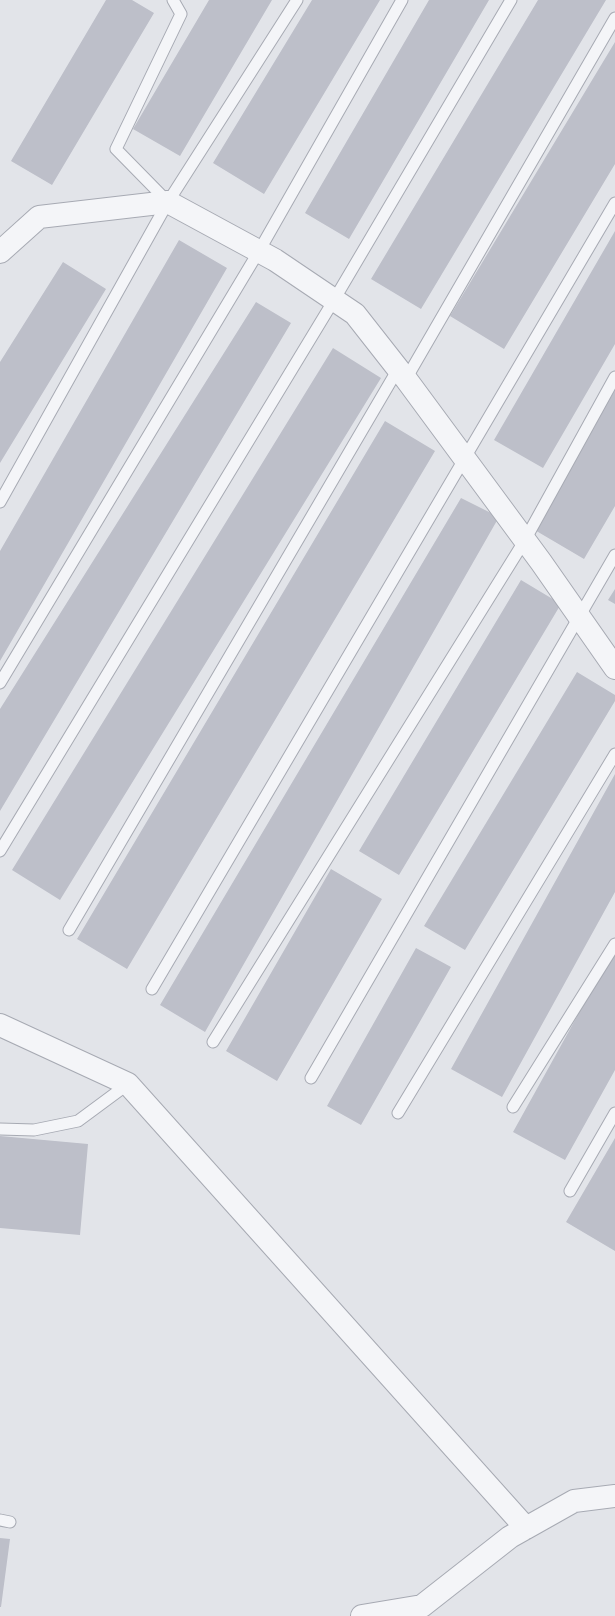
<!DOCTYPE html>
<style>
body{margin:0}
canvas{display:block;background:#e2e4e9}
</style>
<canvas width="615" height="1616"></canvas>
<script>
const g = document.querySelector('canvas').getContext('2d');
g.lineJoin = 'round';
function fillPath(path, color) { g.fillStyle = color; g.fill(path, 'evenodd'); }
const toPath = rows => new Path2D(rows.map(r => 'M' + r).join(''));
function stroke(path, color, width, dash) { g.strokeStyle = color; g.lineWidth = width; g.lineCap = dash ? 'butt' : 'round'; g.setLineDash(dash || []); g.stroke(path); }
const building = toPath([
 [106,0,132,0,154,13,52,185,11,161],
 [209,0,272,0,180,156,133,129],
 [312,0,380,0,264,194,213,163],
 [429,0,489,0,349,239,305,213],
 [538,0,606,0,421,309,371,279],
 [615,42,615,164,504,349,450,316],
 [615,231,615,344,543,468,494,440],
 [179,240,227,268,0,661,0,551],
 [63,262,106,289,0,463,0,362],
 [256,302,291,323,0,811,0,709],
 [333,348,381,378,60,900,12,870],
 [615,390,615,506,584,559,533,529],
 [385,421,435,451,127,969,77,939],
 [461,498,499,517,205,1032,160,1005],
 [521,580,561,604,399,875,359,851],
 [615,589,615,604,608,600],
 [577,672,615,695,615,701,465,950,424,926],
 [615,774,615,892,502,1097,451,1069],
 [331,869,382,899,277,1081,226,1051],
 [416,948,451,967,361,1125,327,1106],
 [615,948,615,1070,565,1160,513,1132],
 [0,1136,88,1144,80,1235,0,1228],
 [615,1138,615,1251,566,1222],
 [0,1538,10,1539,1,1607,0,1607]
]);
const service = toPath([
 [168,202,116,149,181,14,173,0],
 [406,379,615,18],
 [0,502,168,202,297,0],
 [0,683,259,251,402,0],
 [0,851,334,300,511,0],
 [69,930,398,369],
 [152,989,615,203],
 [213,1042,525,540,615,377],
 [311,1078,615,555],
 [513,1107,615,944],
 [398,1113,615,754],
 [0,1129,34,1130,78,1121,128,1084],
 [570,1191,615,1113],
 [0,1520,10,1522]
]);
const minor = toPath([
 [0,252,39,217,168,202,275,260,355,314,406,379,541,562,615,668],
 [0,1025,128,1084,526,1528],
 [362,1616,422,1606,510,1537,574,1501,615,1496]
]);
fillPath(building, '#bdbfc9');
stroke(service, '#a7aab3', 13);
stroke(minor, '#a7aab3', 24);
stroke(service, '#f4f5f8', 11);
stroke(minor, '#f4f5f8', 22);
</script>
